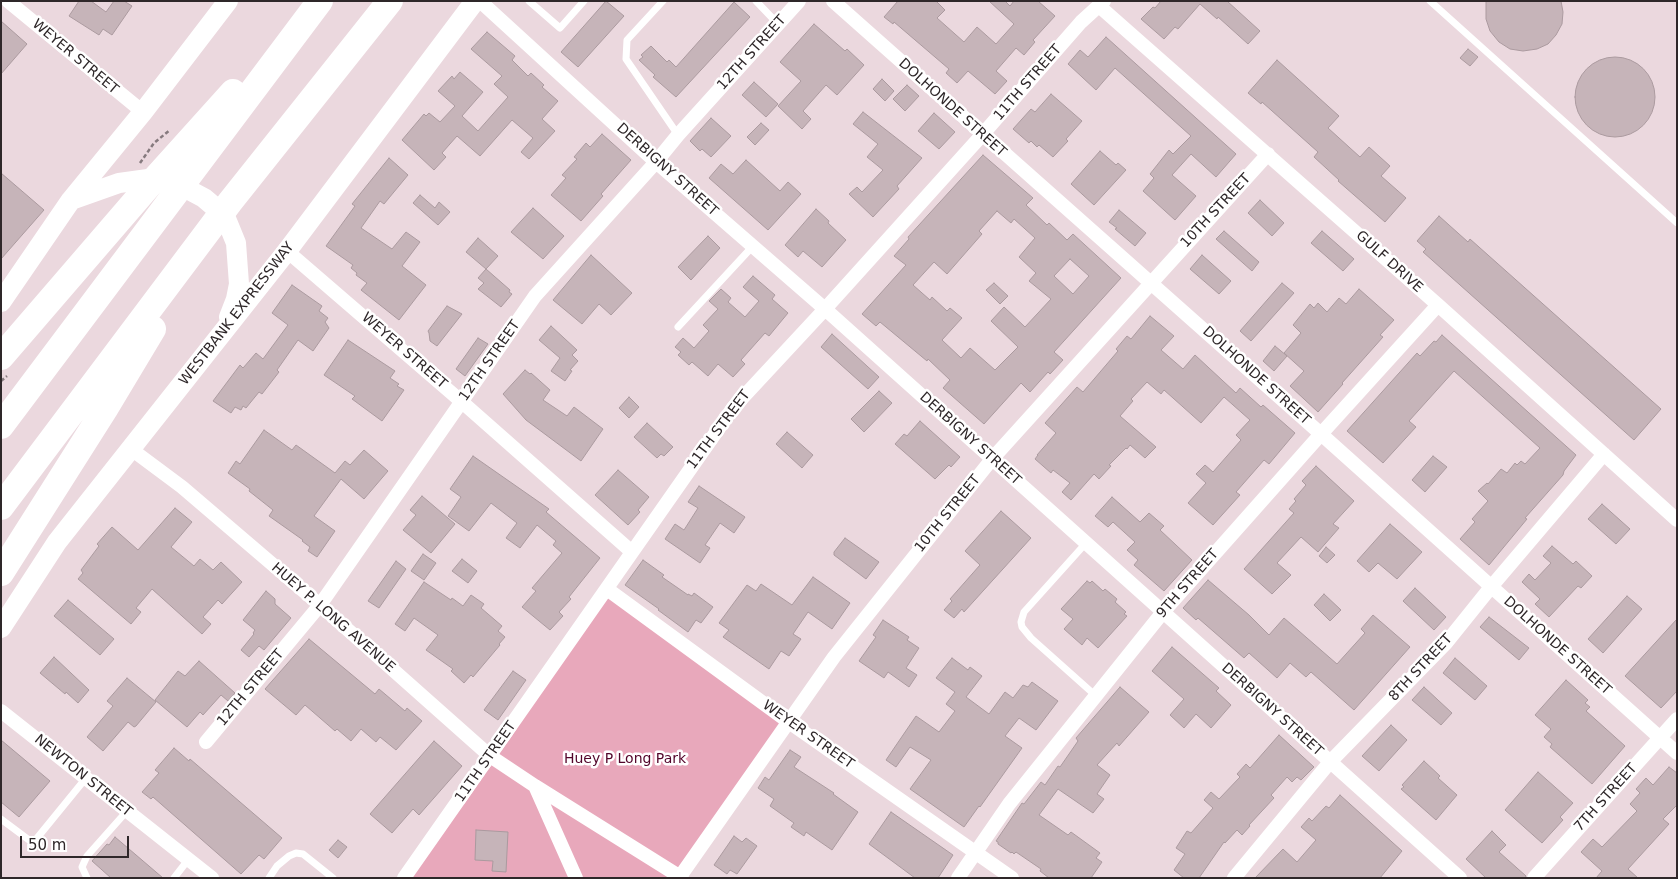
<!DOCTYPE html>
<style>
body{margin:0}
#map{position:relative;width:1678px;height:879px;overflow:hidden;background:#ebd8de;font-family:"DejaVu Sans",sans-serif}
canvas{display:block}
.frame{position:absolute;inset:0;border:2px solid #2e2729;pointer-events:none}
.scale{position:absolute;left:20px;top:836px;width:109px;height:22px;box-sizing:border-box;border:2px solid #2e2729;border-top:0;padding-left:6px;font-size:15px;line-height:18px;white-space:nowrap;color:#2e2729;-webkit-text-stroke:4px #fff;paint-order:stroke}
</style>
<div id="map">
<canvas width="1678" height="879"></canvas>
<div class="frame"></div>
<div class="scale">50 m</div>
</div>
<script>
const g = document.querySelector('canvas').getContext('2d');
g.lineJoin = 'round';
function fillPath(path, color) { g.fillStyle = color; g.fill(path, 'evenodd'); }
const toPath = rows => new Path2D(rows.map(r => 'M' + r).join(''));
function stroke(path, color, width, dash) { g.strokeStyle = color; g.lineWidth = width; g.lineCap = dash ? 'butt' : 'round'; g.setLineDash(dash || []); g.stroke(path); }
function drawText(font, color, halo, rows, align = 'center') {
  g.font = font + ' "DejaVu Sans",sans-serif'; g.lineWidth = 5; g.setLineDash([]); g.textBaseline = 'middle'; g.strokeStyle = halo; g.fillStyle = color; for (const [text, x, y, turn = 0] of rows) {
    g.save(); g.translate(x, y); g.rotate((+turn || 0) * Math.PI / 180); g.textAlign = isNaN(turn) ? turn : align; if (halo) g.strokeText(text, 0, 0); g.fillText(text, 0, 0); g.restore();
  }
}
const green = toPath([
 [607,589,789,722,679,878,405,878]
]);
const building = toPath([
 [79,1,91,1,106,12,114,1,124,1,132,6,112,35,103,29,99,35,69,16,79,1],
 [606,1,624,16,578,67,561,52,606,1],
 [898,1,936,1,945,10,937,18,964,42,977,27,996,44,1014,24,989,1,1005,1,1010,6,1014,1,1038,1,1055,16,1033,40,1035,42,1024,55,1016,48,996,71,1007,81,995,94,968,71,957,83,946,73,949,69,894,22,893,24,884,17,898,1],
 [1161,1,1227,1,1260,31,1248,44,1218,17,1217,19,1200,4,1178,29,1175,27,1164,39,1141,19,1153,7,1155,8,1161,1],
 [1486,1,1561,1,1563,12,1562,24,1556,35,1548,44,1537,49,1523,51,1510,49,1499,42,1490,31,1486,19,1486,1],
 [734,2,750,17,676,97,653,77,655,75,639,60,643,57,641,55,651,46,667,62,669,60,676,67,734,2],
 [1,21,27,44,1,74,1,21],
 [814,24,845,51,847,49,864,65,837,95,826,85,803,111,811,119,802,129,778,106,801,81,780,62,814,24],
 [487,32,515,56,512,60,528,76,531,73,544,85,542,87,558,101,542,119,555,131,529,159,521,152,533,138,512,120,480,156,457,136,442,153,446,157,434,170,402,140,424,114,426,116,429,113,440,122,455,106,438,91,452,76,454,79,460,72,483,92,462,116,478,131,508,97,494,84,502,76,471,49,487,32],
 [1106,37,1236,154,1216,177,1191,154,1172,175,1196,196,1175,220,1143,191,1154,178,1150,174,1169,150,1173,154,1191,136,1115,68,1096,90,1068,64,1080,50,1088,57,1106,37],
 [1468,49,1478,57,1470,66,1460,58,1468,49],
 '1575 97a40 40 0 1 1 80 0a40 40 0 1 1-80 0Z',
 [1277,60,1339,116,1328,128,1360,157,1369,147,1390,166,1381,176,1406,198,1385,222,1338,181,1339,180,1314,157,1318,152,1262,102,1261,104,1248,93,1277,60],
 [882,79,894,91,885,101,873,89,882,79],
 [754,82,778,104,766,117,742,95,754,82],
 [907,85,919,96,905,111,893,99,907,85],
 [1051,94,1082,121,1066,139,1068,141,1053,157,1039,145,1037,147,1031,141,1029,143,1013,129,1031,109,1035,112,1051,94],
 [863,112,922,158,897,186,899,189,873,217,849,194,857,187,862,192,883,170,867,157,878,144,853,124,863,112],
 [934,113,955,132,939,149,918,131,934,113],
 [711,118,731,136,711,157,702,149,700,151,690,141,711,118],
 [761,123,769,130,755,145,747,137,761,123],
 [602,134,631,160,601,194,603,196,581,221,551,195,566,178,562,175,577,159,574,157,586,143,590,147,602,134],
 [1100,151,1116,165,1118,163,1126,170,1094,205,1071,184,1100,151],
 [983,155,1033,198,1026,205,1047,225,1049,223,1067,240,1073,234,1121,278,1054,352,1063,360,1050,374,1048,372,1030,392,1021,383,984,424,943,388,950,380,928,359,927,361,880,322,876,326,862,314,906,265,894,256,909,239,908,237,983,155],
 [997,211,1011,223,1014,219,1035,238,1019,257,1036,273,1029,281,1051,299,1025,327,1004,307,991,321,1018,347,995,370,970,348,961,358,942,340,962,318,950,308,947,311,932,297,930,300,913,285,934,262,947,274,982,234,979,231,997,211],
 [1070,259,1089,276,1073,294,1054,276,1070,259],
 [389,158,408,175,384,204,380,201,361,228,392,249,406,232,420,242,402,266,426,285,399,320,361,290,367,283,356,275,357,273,351,268,353,265,326,246,355,206,352,204,389,158],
 [746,160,780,191,788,182,801,194,768,230,709,178,721,164,733,174,746,160],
 [1,173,44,210,1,259,1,173],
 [420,195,435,208,439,202,450,212,438,225,413,203,420,195],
 [1260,200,1284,223,1272,236,1248,213,1260,200],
 [533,208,564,236,543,259,511,232,533,208],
 [816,209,829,221,828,223,846,240,822,267,803,251,798,257,785,245,816,209],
 [1119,210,1146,233,1135,246,1115,229,1117,228,1109,222,1119,210],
 [1439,216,1468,242,1470,239,1661,409,1634,440,1423,252,1426,249,1417,241,1439,216],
 [1224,231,1259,262,1252,271,1216,239,1224,231],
 [1322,231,1354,259,1343,271,1311,243,1322,231],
 [708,236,720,248,691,280,678,267,708,236],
 [478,238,498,256,486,269,510,290,509,292,512,294,501,307,478,289,484,283,478,278,486,269,466,252,478,238],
 [591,255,632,293,611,315,599,304,582,324,553,300,591,255],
 [1202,255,1231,281,1219,294,1190,269,1202,255],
 [753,276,775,295,772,299,788,313,769,336,765,333,741,360,745,364,733,377,718,364,708,376,692,362,689,365,678,355,681,352,675,347,683,338,694,348,709,331,703,325,718,309,709,301,721,289,731,298,728,302,745,317,759,301,743,287,753,276],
 [994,283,1008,296,1000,304,986,290,994,283],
 [1282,283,1294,293,1251,341,1240,331,1282,283],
 [292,285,322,306,319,311,328,318,325,322,329,328,313,351,298,340,277,370,279,372,262,394,259,392,246,408,243,406,241,410,235,407,231,413,213,401,240,365,243,368,256,353,263,359,288,325,272,313,292,285],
 [1359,289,1394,320,1380,335,1383,337,1342,383,1343,384,1318,412,1290,386,1304,371,1284,353,1301,333,1293,325,1310,304,1314,308,1318,303,1327,312,1339,298,1346,304,1359,289],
 [447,306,462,314,437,346,430,341,429,333,428,331,447,306],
 [1150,316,1174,336,1161,350,1183,369,1195,355,1236,393,1240,388,1261,407,1263,405,1295,433,1269,464,1264,460,1236,492,1240,495,1213,525,1188,503,1206,483,1196,474,1205,465,1213,472,1241,440,1236,435,1250,420,1224,397,1201,423,1164,390,1161,394,1147,382,1131,399,1133,401,1120,416,1156,447,1145,458,1130,445,1127,449,1126,448,1109,465,1111,466,1099,479,1094,474,1071,500,1062,492,1070,483,1053,470,1051,473,1035,459,1038,455,1037,455,1056,433,1045,423,1077,387,1083,392,1118,351,1116,349,1127,336,1131,339,1150,316],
 [551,326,577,350,572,355,578,361,570,370,572,371,565,381,551,371,560,358,539,340,551,326],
 [832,334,879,377,868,389,821,347,832,334],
 [1442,335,1576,455,1564,471,1563,475,1525,518,1527,519,1489,565,1460,539,1475,522,1472,519,1488,501,1478,491,1487,483,1488,484,1501,469,1507,473,1515,463,1517,465,1521,461,1525,464,1540,448,1454,371,1409,421,1416,427,1383,463,1347,431,1417,353,1420,356,1434,341,1436,342,1442,335],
 [478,338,488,344,465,376,456,369,478,338],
 [348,340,395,371,390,378,399,384,397,386,404,390,382,421,352,399,355,396,324,375,348,340],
 [1275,346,1287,356,1274,371,1263,361,1275,346],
 [525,370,530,374,531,373,550,390,543,400,567,416,574,407,603,429,581,461,526,420,503,394,525,370],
 [879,391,892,403,864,432,851,419,879,391],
 [629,397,639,407,629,418,619,408,629,397],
 [920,421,960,457,951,467,949,465,935,479,895,444,904,434,907,436,920,421],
 [647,423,673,447,664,456,661,454,657,458,634,437,647,423],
 [264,430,292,450,296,445,335,473,345,461,350,465,364,450,388,471,364,499,341,479,314,516,335,531,317,557,308,551,310,547,302,541,303,540,269,516,273,510,249,491,250,489,228,473,236,461,240,464,264,430],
 [787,432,813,455,802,468,776,444,787,432],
 [473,456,549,509,546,512,600,558,569,597,571,599,559,612,563,616,550,630,522,607,536,591,532,588,562,553,553,545,556,541,537,525,520,548,506,538,517,523,491,503,469,531,448,516,461,497,450,489,473,456],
 [1433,456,1447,467,1425,492,1412,480,1433,456],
 [1316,466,1354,501,1333,524,1339,528,1318,552,1301,537,1277,563,1291,575,1272,594,1244,569,1294,513,1289,509,1296,501,1294,499,1306,485,1302,481,1316,466],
 [618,470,649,497,638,510,640,512,628,525,595,495,618,470],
 [699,486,745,517,734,533,720,523,705,545,710,548,700,563,665,539,675,524,684,530,698,508,688,502,699,486],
 [422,496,455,524,431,553,403,530,416,515,410,510,422,496],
 [1112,497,1140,522,1149,513,1164,526,1160,530,1192,560,1164,591,1134,565,1138,560,1127,550,1135,542,1113,522,1108,527,1095,516,1112,497],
 [1602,504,1630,529,1616,544,1588,519,1602,504],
 [175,508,192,522,171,547,194,566,200,559,213,570,221,562,242,582,222,604,218,600,203,617,211,624,202,634,152,589,136,608,141,612,131,624,78,579,83,573,81,570,99,546,97,544,112,527,138,550,175,508],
 [1001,511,1031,538,964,612,962,609,954,618,944,610,952,601,950,599,980,565,965,551,1001,511],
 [1390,524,1422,552,1397,579,1378,563,1369,572,1357,561,1390,524],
 [845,538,879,562,866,579,834,555,834,552,845,538],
 [1552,546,1573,564,1576,561,1592,576,1581,588,1578,586,1549,617,1535,604,1540,599,1522,582,1529,574,1535,580,1551,563,1543,556,1552,546],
 [1326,547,1335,555,1327,563,1319,556,1326,547],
 [423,554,436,563,424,580,411,571,423,554],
 [462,559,477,571,468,583,452,571,462,559],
 [643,560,664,575,662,577,688,595,688,594,692,596,694,593,713,607,701,623,696,620,688,632,658,610,659,609,625,585,643,560],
 [396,561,406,569,379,608,368,601,396,561],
 [813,577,850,603,832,629,808,612,793,634,801,639,789,656,781,651,769,669,723,637,729,630,719,623,747,585,756,591,761,584,792,605,813,577],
 [1208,580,1249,615,1269,635,1284,618,1337,664,1365,633,1361,629,1373,615,1410,647,1354,710,1311,672,1306,677,1290,663,1277,678,1249,653,1244,658,1198,618,1196,620,1183,608,1208,580],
 [1087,581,1090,583,1092,581,1103,591,1105,589,1117,599,1115,602,1126,612,1124,614,1127,616,1098,648,1087,638,1082,645,1064,629,1073,619,1061,609,1087,581],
 [424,582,451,600,452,598,463,606,471,595,484,604,481,608,502,626,498,631,505,637,499,644,500,645,473,677,471,675,464,683,451,671,453,669,426,650,438,635,414,618,405,631,395,624,424,582],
 [1415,588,1446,617,1434,630,1403,601,1415,588],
 [266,591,275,599,275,604,291,618,264,650,259,646,249,657,241,650,254,634,253,633,255,630,243,620,266,591],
 [1324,594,1341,610,1330,621,1314,605,1324,594],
 [1627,596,1642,609,1603,653,1588,639,1627,596],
 [68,600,114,639,100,655,54,616,68,600],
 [1489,617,1529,648,1519,660,1480,627,1489,617],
 [1677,619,1677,691,1661,708,1625,676,1677,619],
 [883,620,909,637,907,640,919,648,906,668,917,675,909,687,888,672,884,678,859,661,876,637,873,635,883,620],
 [309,639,375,694,379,689,405,711,407,708,422,721,396,750,380,737,376,742,361,729,351,741,337,729,335,731,305,705,296,715,265,689,309,639],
 [1172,647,1219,688,1216,691,1231,705,1211,728,1196,714,1184,728,1170,715,1184,699,1152,671,1172,647],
 [54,657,89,690,78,703,66,692,65,694,40,673,54,657],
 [952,658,968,670,970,667,982,676,966,697,989,714,1005,692,1013,698,1023,685,1028,687,1032,682,1058,701,1036,730,1019,718,1005,736,1022,748,980,807,979,806,964,827,910,789,931,760,910,747,896,767,886,760,916,716,939,732,955,711,946,704,955,692,936,678,952,658],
 [1455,658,1487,686,1475,700,1443,673,1455,658],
 [199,661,235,693,228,701,221,695,203,715,200,712,187,727,155,700,178,671,185,676,199,661],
 [513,671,526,680,498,720,484,710,513,671],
 [127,678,156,702,136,726,134,727,128,722,103,751,87,737,113,706,107,701,127,678],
 [1566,680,1588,700,1585,703,1590,707,1586,711,1625,746,1592,784,1550,747,1552,744,1544,737,1551,729,1535,715,1566,680],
 [1120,687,1149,712,1119,746,1117,743,1097,765,1110,775,1097,794,1104,799,1093,813,1058,789,1039,815,1068,835,1071,832,1100,853,1096,858,1102,862,1091,878,1049,878,1040,871,1041,869,1016,852,1014,854,1012,852,1011,853,998,844,998,842,996,841,1022,803,1024,804,1041,782,1045,785,1058,766,1060,767,1078,741,1076,738,1120,687],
 [1424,687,1452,713,1441,725,1412,700,1424,687],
 [1391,725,1407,740,1379,771,1362,756,1391,725],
 [1279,735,1314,767,1301,780,1297,777,1292,782,1287,777,1271,795,1274,798,1249,825,1250,826,1242,835,1237,830,1225,843,1224,842,1199,878,1184,878,1174,870,1185,854,1176,848,1187,831,1191,833,1213,808,1204,800,1211,792,1219,799,1240,777,1237,774,1246,764,1250,768,1279,735],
 [1,740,50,781,19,817,1,802,1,740],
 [434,741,462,766,419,815,413,809,392,833,370,814,434,741],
 [174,748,189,761,190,759,282,838,264,859,259,855,241,874,153,797,151,799,142,792,159,773,155,770,174,748],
 [790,750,801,757,794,767,834,793,833,794,858,812,832,850,806,832,804,836,791,827,794,823,770,806,774,799,758,788,765,777,769,780,790,750],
 [1424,761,1440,776,1438,778,1457,795,1436,820,1401,789,1404,787,1402,785,1424,761],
 [1669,767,1677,773,1677,805,1663,819,1669,824,1628,869,1638,878,1596,878,1602,871,1581,852,1593,839,1602,847,1637,811,1630,804,1640,793,1636,789,1646,778,1653,785,1669,767],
 [1538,772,1573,803,1560,817,1563,820,1542,843,1505,810,1538,772],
 [1340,795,1402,851,1380,878,1255,878,1283,849,1297,862,1316,840,1301,827,1309,818,1312,821,1326,806,1329,808,1340,795],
 [891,812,953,855,938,878,915,878,869,844,891,812],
 [476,830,508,832,506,872,492,871,493,861,475,860,476,830],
 [1492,831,1506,845,1499,852,1526,876,1525,878,1486,878,1466,859,1492,831],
 [734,836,742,842,746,838,757,846,737,874,730,870,727,874,714,865,734,836],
 [115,837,163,878,111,878,92,861,107,844,109,845,115,837],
 [338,840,347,847,338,858,329,850,338,840]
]);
const path = toPath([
 [140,163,154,143,170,130],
 [1,381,7,376]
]);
const lane = toPath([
 [529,1,560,28,584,1],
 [663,1,627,40,626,59,678,135],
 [756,1,778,24],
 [1430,1,1677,223],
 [678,327,753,246],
 [1086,543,1024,612,1021,622,1022,627,1031,638,1096,696],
 [1,819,33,843,86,778],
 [87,878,82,867,87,856,127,811],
 [174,878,188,860],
 [269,878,277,866,289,856,296,853,303,854,333,878]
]);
const street = toPath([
 [8,1,143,112],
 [480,1,656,162,825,309,1460,878],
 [833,1,1321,434,1677,753],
 [1099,6,1438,305,1677,520],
 [287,251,462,402,632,552],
 [131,449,182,487,320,605,490,756,535,786,682,878],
 [607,589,789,722,1012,878],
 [1,711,212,878],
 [206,742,320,605,535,296,656,162,678,135,799,1],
 [535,786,576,878],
 [404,878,733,408,825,309,982,135,1081,22,1104,1],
 [679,878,834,657,992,459,1268,154],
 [958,878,1009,804,1163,612,1321,434,1438,305],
 [1234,878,1330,762,1446,643,1491,587,1604,454],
 [1534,878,1677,719]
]);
const secondary = toPath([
 [71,200,119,183,148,179,174,182,204,198,217,209,227,221,236,243,239,284,236,299,229,317],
 [1,302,71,200,143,112,228,1],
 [1,628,57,542,287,251,475,1]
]);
const highway = toPath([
 [1,357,151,183,233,92],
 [1,426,320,1],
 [1,507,230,202,390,1],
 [1,573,105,409,153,329]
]);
const streetNames = [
 ["12TH STREET",752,53,-48],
 ["WEYER STREET",75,57,40],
 ["11TH STREET",1028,83,-49],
 ["DOLHONDE STREET",952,108,42],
 ["DERBIGNY STREET",667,170,42],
 ["10TH STREET",1216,211,-47],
 ["GULF DRIVE",1389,262,42],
 ["WESTBANK EXPRESSWAY",237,314,-52],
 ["WEYER STREET",404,351,41],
 ["12TH STREET",490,361,-55],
 ["DOLHONDE STREET",1256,376,42],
 ["11TH STREET",719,430,-53],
 ["DERBIGNY STREET",970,439,42],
 ["10TH STREET",948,514,-51],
 ["9TH STREET",1188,584,-49],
 ["HUEY P. LONG AVENUE",333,618,41],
 ["DOLHONDE STREET",1557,646,42],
 ["8TH STREET",1421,668,-47],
 ["12TH STREET",251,688,-50],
 ["DERBIGNY STREET",1272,710,42],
 ["WEYER STREET",808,735,35],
 ["11TH STREET",486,762,-55],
 ["NEWTON STREET",83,776,39],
 ["7TH STREET",1606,798,-48]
];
const parkNames = [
 ["Huey P Long Park",625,759]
];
fillPath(green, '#e8a8bb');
fillPath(building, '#c6b4b9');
stroke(building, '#ab9a9f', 1);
stroke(path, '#867a7e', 2.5, [4, 2.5]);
stroke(lane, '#fff', 7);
stroke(street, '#fff', 14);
stroke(secondary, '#fff', 20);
stroke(highway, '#fff', 26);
drawText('14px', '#2e2729', '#fff', streetNames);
drawText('14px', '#52052a', '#fff', parkNames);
</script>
